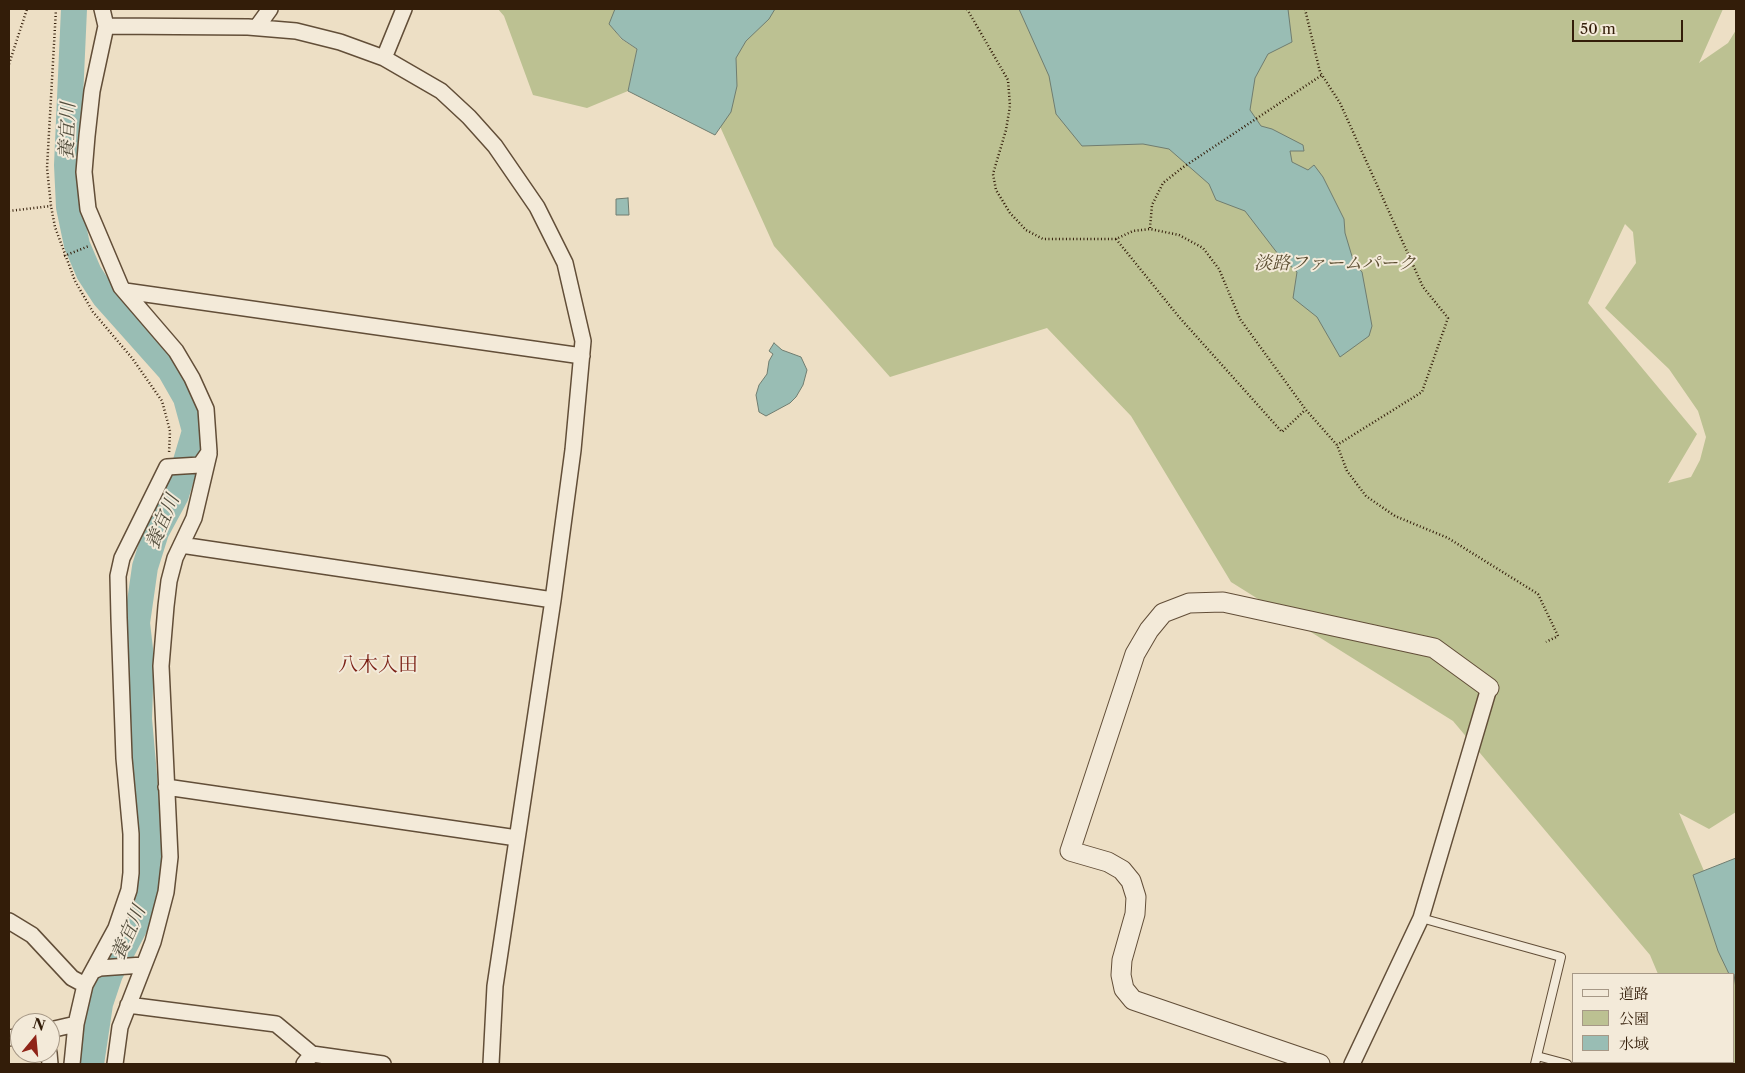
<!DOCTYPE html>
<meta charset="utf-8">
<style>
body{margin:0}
#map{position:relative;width:1745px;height:1073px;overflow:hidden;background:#eddfc5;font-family:"Libre Caslon Text","Noto Serif JP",serif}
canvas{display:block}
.frame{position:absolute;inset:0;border:10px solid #331d09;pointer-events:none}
.legend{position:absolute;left:1572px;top:973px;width:162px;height:90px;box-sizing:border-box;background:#f3ead9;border:1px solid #a69886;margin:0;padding:6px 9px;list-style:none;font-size:15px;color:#331d09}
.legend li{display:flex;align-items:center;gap:10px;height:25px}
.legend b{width:25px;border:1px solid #a69886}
.north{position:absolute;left:10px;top:1013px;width:50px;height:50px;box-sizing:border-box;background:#f3ead9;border:1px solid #a69886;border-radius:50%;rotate:17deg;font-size:14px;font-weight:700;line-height:20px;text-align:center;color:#331d09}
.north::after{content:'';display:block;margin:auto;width:18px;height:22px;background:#8f2418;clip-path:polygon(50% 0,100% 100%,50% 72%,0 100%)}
.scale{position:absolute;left:1572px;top:20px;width:111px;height:22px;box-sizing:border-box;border:2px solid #331d09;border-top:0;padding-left:6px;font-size:15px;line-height:18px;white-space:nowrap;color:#331d09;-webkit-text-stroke:4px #f3ead9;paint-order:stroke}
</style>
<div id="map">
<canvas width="1745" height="1073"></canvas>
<div class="frame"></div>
<ul class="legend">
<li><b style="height:6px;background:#f3ead9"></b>道路</li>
<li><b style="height:14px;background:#bcc192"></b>公園</li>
<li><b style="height:14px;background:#99bdb4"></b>水域</li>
</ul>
<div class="north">N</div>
<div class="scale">50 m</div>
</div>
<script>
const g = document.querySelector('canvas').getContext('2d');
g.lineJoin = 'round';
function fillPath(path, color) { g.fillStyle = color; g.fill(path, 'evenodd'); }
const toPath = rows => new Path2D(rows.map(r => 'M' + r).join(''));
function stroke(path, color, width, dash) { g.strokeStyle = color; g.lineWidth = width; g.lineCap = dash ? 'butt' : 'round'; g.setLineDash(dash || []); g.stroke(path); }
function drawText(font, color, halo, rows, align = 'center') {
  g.font = font + ' "Libre Caslon Text","Noto Serif JP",serif'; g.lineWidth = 4; g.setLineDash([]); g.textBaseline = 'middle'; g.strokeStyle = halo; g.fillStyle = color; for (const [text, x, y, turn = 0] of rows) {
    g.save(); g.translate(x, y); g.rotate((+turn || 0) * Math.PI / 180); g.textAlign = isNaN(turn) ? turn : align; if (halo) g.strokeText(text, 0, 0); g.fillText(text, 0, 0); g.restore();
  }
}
const green = toPath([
 [498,9,615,9,610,24,621,39,637,49,628,91,587,108,533,95,504,16],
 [683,9,1723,9,1699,63,1728,43,1736,30,1736,812,1709,829,1679,813,1736,945,1736,1064,1692,1064,1691,1062,1734,1062,1734,974,1658,974,1650,955,1453,721,1231,582,1131,416,1047,328,890,377,774,246,685,49],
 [1625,224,1633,232,1636,263,1605,308,1669,369,1698,411,1706,437,1700,460,1691,477,1668,483,1697,434,1588,303]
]);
const water = toPath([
 [615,9,775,9,769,19,746,41,736,58,737,86,731,112,715,135,628,91,637,49,622,39,609,24,615,9],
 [1019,9,1288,9,1292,42,1268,54,1255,78,1250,110,1261,126,1272,129,1303,145,1304,151,1290,151,1292,162,1308,170,1314,165,1323,177,1344,219,1345,233,1354,263,1362,272,1372,326,1369,336,1340,357,1317,317,1293,298,1297,272,1278,254,1245,211,1216,200,1209,184,1169,149,1143,144,1082,146,1056,114,1049,76,1019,9],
 [628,198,629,215,616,215,616,199,628,198],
 [774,343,782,350,801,357,807,370,803,385,796,397,790,403,766,416,759,412,756,395,759,385,767,374,769,361,773,354,769,351,774,343],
 [1736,858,1736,989,1734,974,1729,974,1718,951,1693,875,1736,858]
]);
const river = toPath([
 [74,9,67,165,69,207,77,245,89,273,104,296,170,370,186,398,195,431,176,495,156,532,145,567,137,623,141,658,139,719,151,855,148,881,143,911,110,974,100,1004,91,1064]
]);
const path = toPath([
 [56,9,47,168,51,206,55,227,75,281,93,312,132,358,162,401,170,431,169,454],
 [967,9,1008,80,1010,106,1006,130,993,174,996,190,1010,213,1026,230,1043,239,1116,239,1133,231,1150,229,1179,235,1203,248,1219,269,1240,319,1306,410,1337,445,1347,471,1366,496,1395,516,1448,538,1538,594,1558,636,1546,642],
 [1305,9,1320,72,1340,103,1423,287,1448,318,1422,392,1337,445],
 [9,64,27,9],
 [9,211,51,206],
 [1150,228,1152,205,1163,183,1182,168,1322,75],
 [1116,239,1179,317,1282,432,1305,410],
 [64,256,89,246]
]);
const service = toPath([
 [1421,918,1561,957,1535,1064],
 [1537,1056,1567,1064]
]);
const minor = toPath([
 [102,9,106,26],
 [257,27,270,9],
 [384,58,441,91,469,117,495,146,537,207,565,263,583,341,573,450,553,600,495,986,491,1064],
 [125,291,582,356],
 [181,545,553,600],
 [166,787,517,838],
 [9,921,32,935,72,978,85,985],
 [93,971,100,968,143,965],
 [128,1005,276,1024,312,1054,304,1064],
 [50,1030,76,1024],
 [9,1038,20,1036],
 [49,1053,50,1064],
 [312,1054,383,1064],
 [72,1064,76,1024,85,985,116,928,129,890,131,873,131,834,124,758,119,618,118,576,122,558,167,467,200,465,209,452,206,409,192,378,176,351,121,287,88,209,84,172,87,136,92,91,106,26,248,27,296,31,340,42,384,58,404,9],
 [115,1064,120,1027,153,942,166,892,170,857,161,666,166,606,169,581,175,558,194,518,209,454],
 [1352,1064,1421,918,1489,688]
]);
const tertiary = toPath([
 [1320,1064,1133,1000,1124,989,1121,975,1122,960,1135,914,1136,897,1131,881,1122,870,1108,862,1070,851,1135,654,1149,630,1163,613,1189,603,1223,602,1434,648,1489,688]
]);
const parkNames = [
 ["淡路ファームパーク",1335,264]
];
const waterNames = [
 ["養宜川",68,131,-88],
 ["養宜川",163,522,-67],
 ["養宜川",129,933,-66]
];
const quarterNames = [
 ["八木入田",378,665]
];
fillPath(green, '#bcc192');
fillPath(water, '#99bdb4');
stroke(water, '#707d70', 1);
stroke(river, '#99bdb4', 26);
stroke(service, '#624e38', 10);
stroke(minor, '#624e38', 18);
stroke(tertiary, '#624e38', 21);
stroke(path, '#331d09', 2.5, [1, 2.5]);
stroke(service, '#f3ead9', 8);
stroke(minor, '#f3ead9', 15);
stroke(tertiary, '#f3ead9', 19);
drawText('italic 18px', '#5c4e32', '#f3ead9', parkNames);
drawText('italic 19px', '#524d3c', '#f3ead9', waterNames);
drawText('20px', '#7a1f14', '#f3ead9', quarterNames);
</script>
